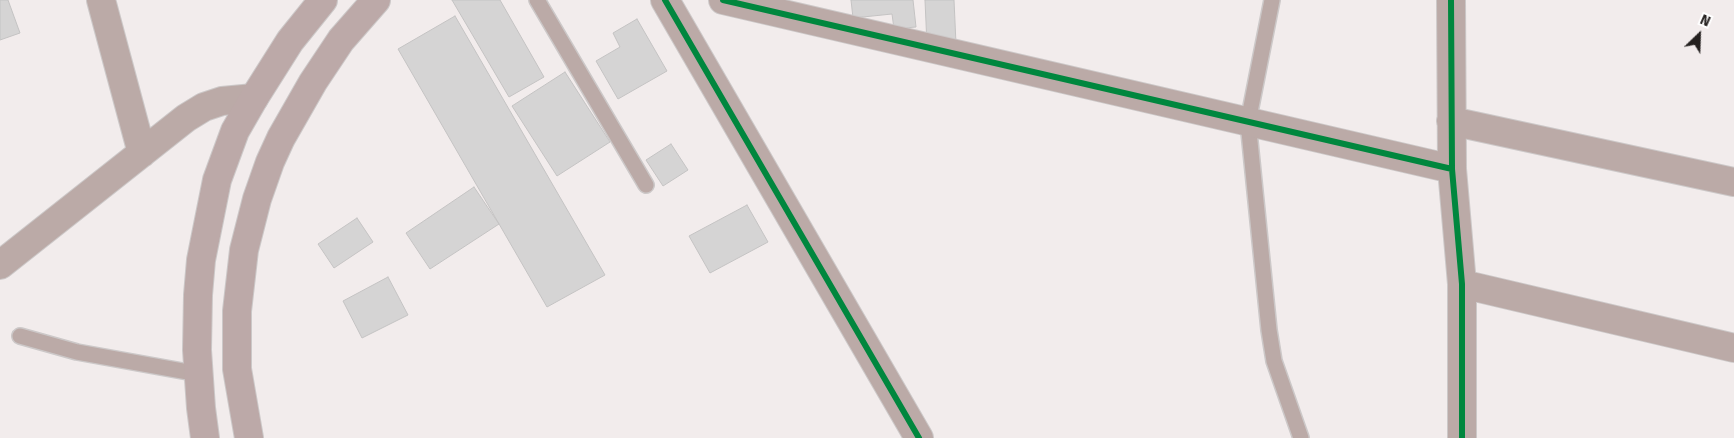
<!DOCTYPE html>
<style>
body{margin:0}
#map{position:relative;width:1734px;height:438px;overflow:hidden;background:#f2ecec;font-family:"Fira Sans",sans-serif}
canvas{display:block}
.north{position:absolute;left:1674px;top:10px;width:50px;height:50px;-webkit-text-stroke:4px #fff;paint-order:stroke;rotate:24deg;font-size:14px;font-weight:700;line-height:20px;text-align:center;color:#24201f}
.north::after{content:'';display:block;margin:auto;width:18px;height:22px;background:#24201f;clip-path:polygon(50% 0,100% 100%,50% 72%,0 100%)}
</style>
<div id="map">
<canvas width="1734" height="438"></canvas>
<div class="north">N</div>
</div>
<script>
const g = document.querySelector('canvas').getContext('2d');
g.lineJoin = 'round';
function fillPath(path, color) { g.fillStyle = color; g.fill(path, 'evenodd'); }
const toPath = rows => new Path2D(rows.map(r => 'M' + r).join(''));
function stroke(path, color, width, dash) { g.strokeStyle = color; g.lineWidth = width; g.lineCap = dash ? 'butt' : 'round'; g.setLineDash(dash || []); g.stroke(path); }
const building = toPath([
 [0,0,8,0,20,33,0,40,0,0],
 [452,0,500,0,544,77,509,97,452,0],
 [851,0,913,0,916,27,894,29,892,14,853,18,851,0],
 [925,0,954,0,956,44,927,45,925,0],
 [455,16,605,275,547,307,398,49,455,16],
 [637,19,667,71,618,99,596,61,620,47,613,33,637,19],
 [565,72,610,142,557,176,512,106,565,72],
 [671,144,688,170,663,186,646,160,671,144],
 [474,187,499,224,430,269,406,233,474,187],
 [747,205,768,242,710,273,689,236,747,205],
 [357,218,373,242,334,268,318,244,357,218],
 [388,277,408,315,362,338,343,301,388,277]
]);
const lane = toPath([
 [537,0,646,185],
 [1272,0,1248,122,1269,330,1274,361,1301,438],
 [20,336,77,352,199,374]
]);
const street = toPath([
 [101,0,142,153],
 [665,0,919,438],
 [723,0,1452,169],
 [1451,0,1452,169,1462,284,1462,438],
 [1451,121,1734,182],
 [0,265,186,118,204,107,222,101,254,98],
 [1462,284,1734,348]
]);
const primary = toPath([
 [205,438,201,408,197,350,198,295,201,260,217,180,235,131,254,98,290,41,323,0],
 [249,438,237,369,237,311,244,250,257,199,270,162,281,138,313,82,341,40,376,0]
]);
const cycleway = toPath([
 [665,0,919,438],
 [723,0,1452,169],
 [1451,0,1452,169,1462,284,1462,438]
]);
fillPath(building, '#d5d4d4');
stroke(building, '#c4c3c3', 1);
stroke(lane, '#ccc8c8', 18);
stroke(street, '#ccc8c8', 30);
stroke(primary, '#ccc8c8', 30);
stroke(lane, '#bbaaa7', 15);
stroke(street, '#bbaaa7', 28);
stroke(primary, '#bca9a8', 28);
stroke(cycleway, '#00873e', 6);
</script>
